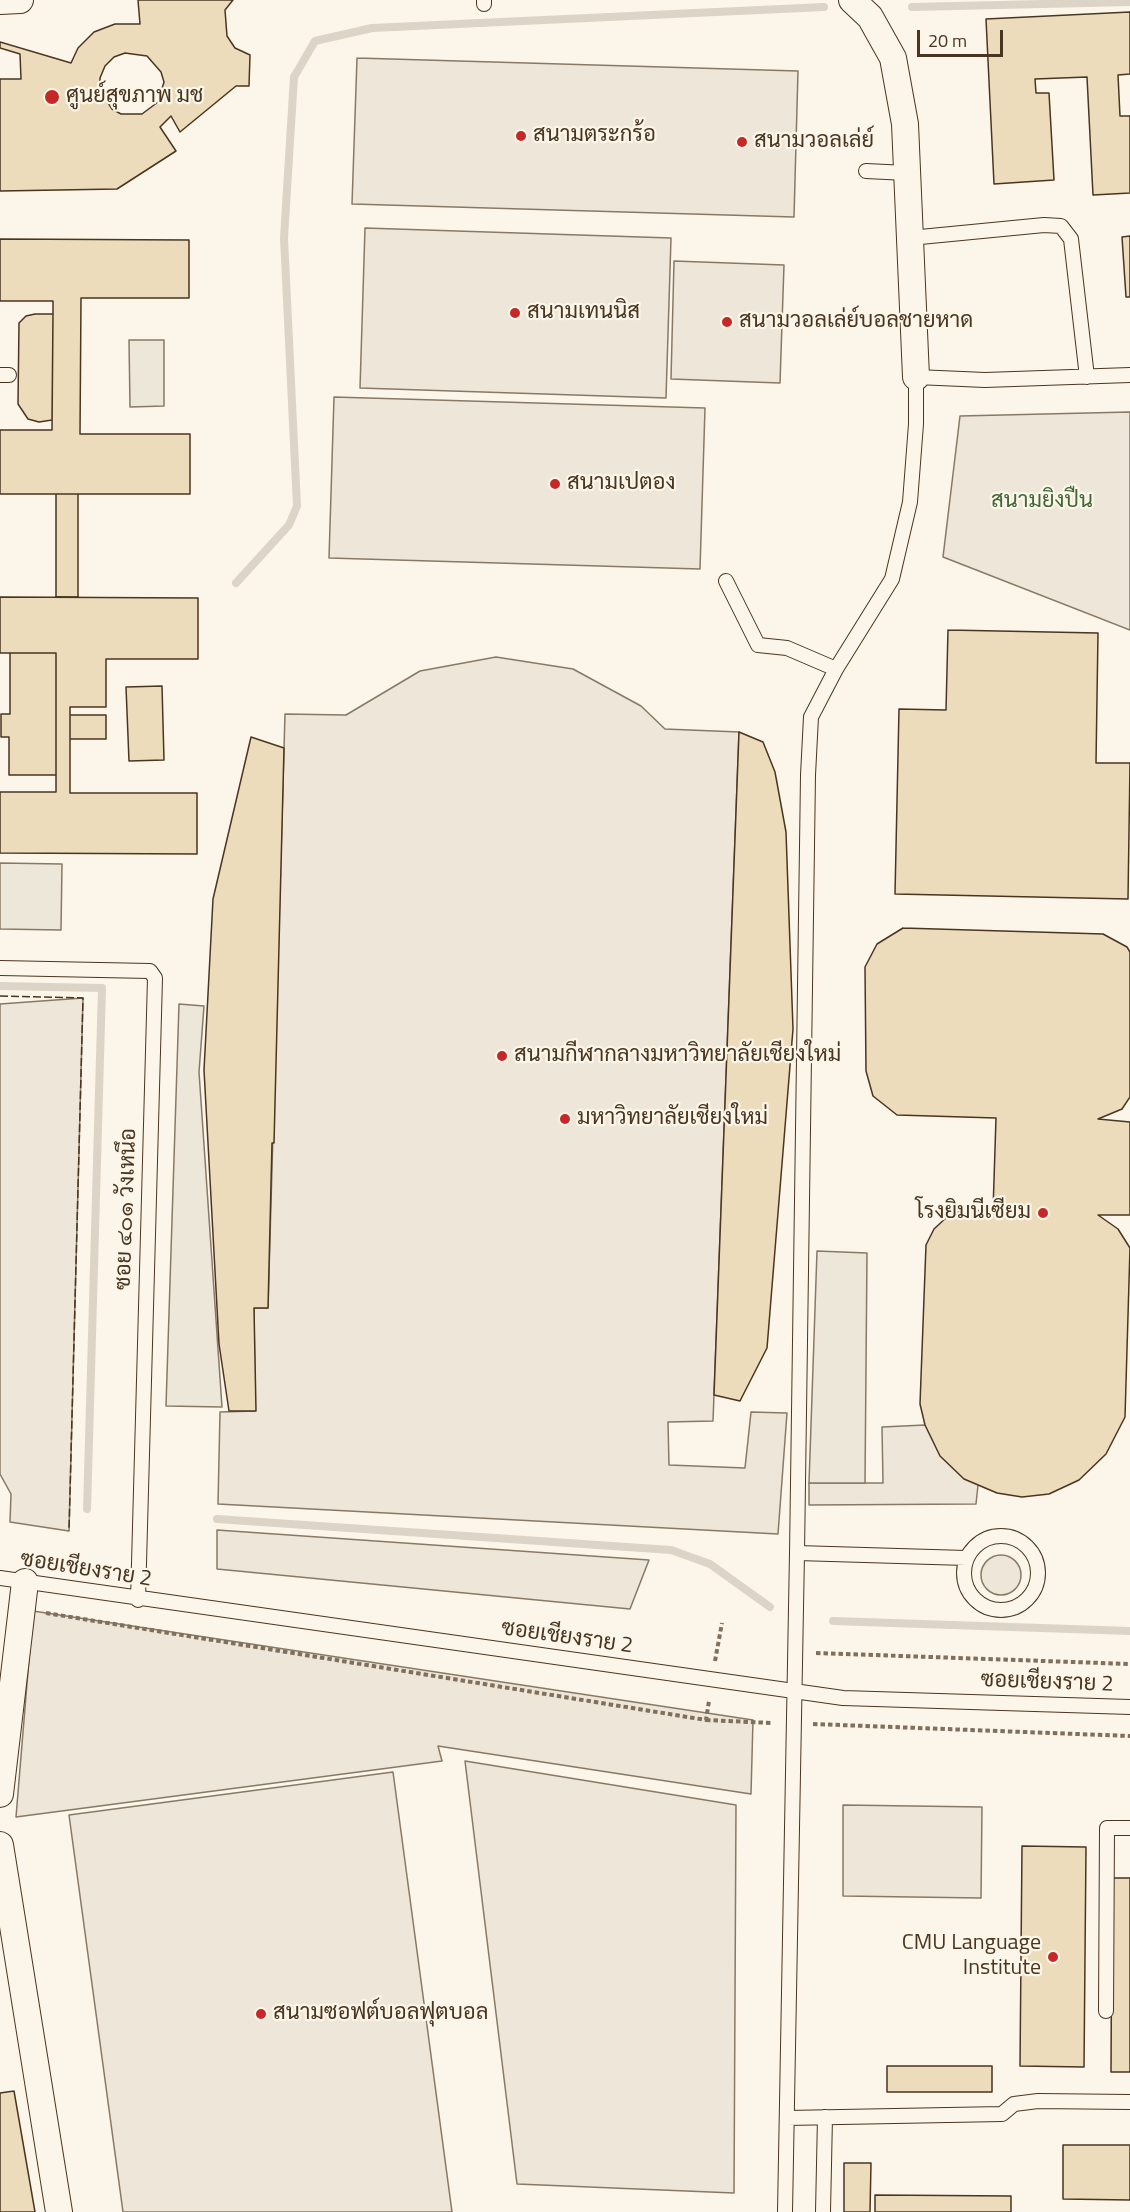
<!DOCTYPE html>
<meta charset="utf-8">
<style>
body{margin:0}
#map{position:relative;width:1130px;height:2212px;overflow:hidden;background:#fbf6e9;font-family:"Titillium Web",sans-serif}
canvas{display:block}
.scale{position:absolute;left:917px;top:30px;width:86px;height:27px;box-sizing:border-box;border:3px solid #4a3520;border-top:0;padding-left:8px;font-size:18px;line-height:21px;white-space:nowrap;color:#4a3520;-webkit-text-stroke:4px #fbf6e9;paint-order:stroke}
</style>
<div id="map">
<canvas width="1130" height="2212"></canvas>
<div class="scale">20 m</div>
</div>
<script>
const g = document.querySelector('canvas').getContext('2d');
g.lineJoin = 'round';
function fillPath(path, color) { g.fillStyle = color; g.fill(path, 'evenodd'); }
const toPath = rows => new Path2D(rows.map(r => 'M' + r).join(''));
function stroke(path, color, width, dash) { g.strokeStyle = color; g.lineWidth = width; g.lineCap = dash ? 'butt' : 'round'; g.setLineDash(dash || []); g.stroke(path); }
function drawText(font, color, halo, rows, align = 'center') {
  g.font = font + ' "Titillium Web",Sarabun,sans-serif'; g.lineWidth = 4.5; g.setLineDash([]); g.textBaseline = 'middle'; g.strokeStyle = halo; g.fillStyle = color; for (const [text, x, y, turn = 0] of rows) {
    g.save(); g.translate(x, y); g.rotate((+turn || 0) * Math.PI / 180); g.textAlign = isNaN(turn) ? turn : align; if (halo) g.strokeText(text, 0, 0); g.fillText(text, 0, 0); g.restore();
  }
}
const green = toPath([
 [357,58,798,71,794,217,352,204,357,58],
 [365,228,671,238,666,398,360,388,365,228],
 [674,261,784,265,780,383,671,379,674,261],
 [334,397,705,408,700,569,329,558,334,397],
 [1130,412,1130,630,943,557,960,416,1130,412],
 [496,657,573,669,641,706,665,729,739,732,713,1421,668,1422,669,1465,745,1468,751,1412,787,1413,778,1534,218,1504,220,1412,255,1411,254,1308,268,1308,285,714,346,715,420,671,496,657],
 [83,998,69,1531,10,1522,11,1494,0,1474,0,1004,83,998],
 [925,1425,978,1485,976,1504,809,1505,809,1483,883,1483,882,1427,925,1425],
 [217,1530,649,1560,630,1609,217,1569,217,1530],
 '981 1575a20 20 0 1 1 40 0a20 20 0 1 1-40 0Z',
 [33,1611,753,1720,751,1794,438,1746,442,1761,16,1817,33,1611],
 [465,1761,736,1805,734,2193,517,2184,465,1761],
 [393,1772,452,2212,123,2212,69,1815,393,1772],
 [843,1805,982,1807,981,1898,843,1896,843,1805]
]);
const parking = toPath([
 [129,340,164,340,164,406,130,407,129,340],
 [0,863,62,864,61,930,0,929,0,863],
 [179,1004,204,1006,199,1072,222,1407,166,1406,179,1004],
 [817,1251,867,1253,865,1483,809,1483,817,1251]
]);
const stream = toPath([
 [912,7,1130,2],
 [236,583,289,525,297,506,284,238,294,77,315,41,372,28,824,7],
 [0,986,102,988,87,1509],
 [217,1519,671,1550,710,1564,770,1607],
 [833,1621,1130,1631]
]);
const building = toPath([
 [138,0,233,0,225,10,227,36,235,48,250,55,249,86,236,86,180,132,171,116,160,127,176,151,117,189,0,191,0,79,21,79,20,54,0,48,0,42,71,63,78,48,94,32,115,24,140,24,138,0],
 [125,53,147,56,161,72,164,82,158,102,142,114,121,114,112,109,100,90,100,78,105,66,114,57,125,53],
 [1130,12,1130,74,1118,75,1120,116,1130,116,1130,193,1093,195,1087,77,1035,79,1036,93,1049,93,1054,180,994,184,986,19,1130,12],
 [1130,236,1130,297,1126,297,1122,237,1130,236],
 [0,239,189,240,189,298,81,298,80,434,190,434,190,494,0,494,0,430,52,430,53,314,53,301,0,301,0,239],
 [35,314,53,314,52,420,39,422,28,419,18,404,19,323,26,316,35,314],
 [56,494,78,494,78,597,56,597,56,494],
 [0,597,198,598,198,659,106,659,106,707,70,707,70,793,197,793,197,854,0,853,0,792,56,792,56,653,0,653,0,597],
 [948,630,1098,633,1096,763,1130,763,1128,899,895,894,899,709,946,710,948,630],
 [10,653,56,653,56,775,9,775,9,737,1,737,1,714,10,714,10,653],
 [162,686,164,760,129,761,126,687,162,686],
 [70,715,106,715,106,739,70,739,70,715],
 [739,732,763,742,775,772,786,832,793,1029,767,1348,740,1401,714,1395,739,732],
 [251,737,284,748,274,1143,272,1143,268,1308,254,1308,256,1411,229,1411,219,1344,204,1070,213,899,251,737],
 [903,928,1103,934,1127,947,1130,952,1130,1097,1122,1109,1098,1119,1130,1122,1130,1215,1098,1215,1118,1229,1130,1248,1125,1417,1106,1454,1079,1480,1049,1494,1022,1497,997,1493,964,1479,940,1456,925,1425,920,1404,926,1245,934,1229,948,1216,963,1210,993,1211,996,1118,897,1115,873,1096,866,1071,865,967,877,944,903,928],
 [1022,1846,1086,1847,1084,2067,1020,2066,1022,1846],
 [1112,1878,1130,1878,1130,2072,1111,2072,1112,1878],
 [887,2066,992,2066,992,2092,887,2092,887,2066],
 [14,2091,35,2212,0,2212,0,2093,14,2091],
 [1063,2145,1130,2145,1130,2200,1063,2199,1063,2145],
 [844,2163,871,2163,870,2212,844,2212,844,2163],
 [875,2195,1011,2196,1011,2212,875,2212,875,2195]
]);
const path = toPath([
 [46,1613,706,1720,709,1701],
 [816,1653,1130,1664],
 [715,1661,722,1623],
 [706,1720,772,1723],
 [813,1724,1130,1736]
]);
const service = toPath([
 [484,0,484,4],
 [866,171,907,173,907,170],
 [910,238,1044,225,1061,226,1071,239,1087,377],
 [0,375,9,375],
 [726,581,758,645,787,648,836,669],
 [0,968,150,971,155,978,138,1600],
 '964 1573a37 37 0 1 1 74 0a37 37 0 1 1-74 0Z',
 [797,1553,808,775,811,717,836,669,892,579,910,502,916,424,916,377,985,380,1130,375],
 [0,1578,843,1698,1130,1707],
 [1106,2011,1107,1828,1130,1828],
 [787,2118,1002,2114,1014,2104,1038,2101,1130,2102],
 [785,2212,797,1553,966,1558],
 [823,2212,825,2117]
]);
const minor = toPath([
 [852,0,870,17,893,58,905,124,916,377],
 [0,1,20,0],
 [0,1794,25,1582],
 [0,1845,59,2212]
]);
const fence = toPath([
 [0,996,83,998,69,1531]
]);
const markers = [
 [52,97,8,"#c62828"],
 [521,136,6,"#c62828"],
 [742,142,6,"#c62828"],
 [515,313,6,"#c62828"],
 [727,322,6,"#c62828"],
 [555,484,6,"#c62828"],
 [502,1056,6,"#c62828"],
 [565,1119,6,"#c62828"],
 [1043,1213,6,"#c62828"],
 [1053,1957,6,"#c62828"],
 [261,2014,6,"#c62828"]
];
const poiNames = [
 ["ศูนย์สุขภาพ มช",66,97],
 ["สนามตระกร้อ",533,136],
 ["สนามวอลเล่ย์",754,142],
 ["สนามเทนนิส",527,313],
 ["สนามวอลเล่ย์บอลชายหาด",739,322],
 ["สนามเปตอง",567,484],
 ["สนามกีฬากลางมหาวิทยาลัยเชียงใหม่",514,1056],
 ["มหาวิทยาลัยเชียงใหม่",577,1119],
 ["โรงยิมนีเซียม",1031,1213,"right"],
 ["CMU Language",1041,1944,"right"],
 ["Institute",1041,1969,"right"],
 ["สนามซอฟต์บอลฟุตบอล",273,2014]
];
const parkNames = [
 ["สนามยิงปืน",1042,502]
];
const streetNames = [
 ["ซอย ๔๐๑ วังเหนึอ",127,1209,-88],
 ["ซอยเชียงราย 2",86,1570,9],
 ["ซอยเชียงราย 2",567,1638,8],
 ["ซอยเชียงราย 2",1047,1683,2]
];
fillPath(green, '#ede6d9');
stroke(green, '#887966', 1.5);
fillPath(parking, '#ede7d9');
stroke(parking, '#887966', 1.5);
stroke(stream, '#dcd4c6', 8);
fillPath(building, '#ecdcbc');
stroke(building, '#4a3520', 1.5);
stroke(service, '#4a3520', 16);
stroke(minor, '#4a3520', 28);
stroke(path, '#7f6f5c', 4, [4.5, 3]);
stroke(service, '#fbf6e9', 14);
stroke(minor, '#fbf6e9', 26);
stroke(fence, '#4a3520', 1.5, [8, 3]);
for (const [x, y, r, color] of markers) { const dot = new Path2D(); dot.arc(x, y, r, 0, 2 * Math.PI); g.fillStyle = color; g.fill(dot); stroke(dot, '#fbf6e9', 2); }
drawText('22px', '#4a3520', '#fbf6e9', poiNames, 'left');
drawText('22px', '#436837', '#fbf6e9', parkNames);
drawText('22px', '#4a3520', '#fbf6e9', streetNames);
</script>
